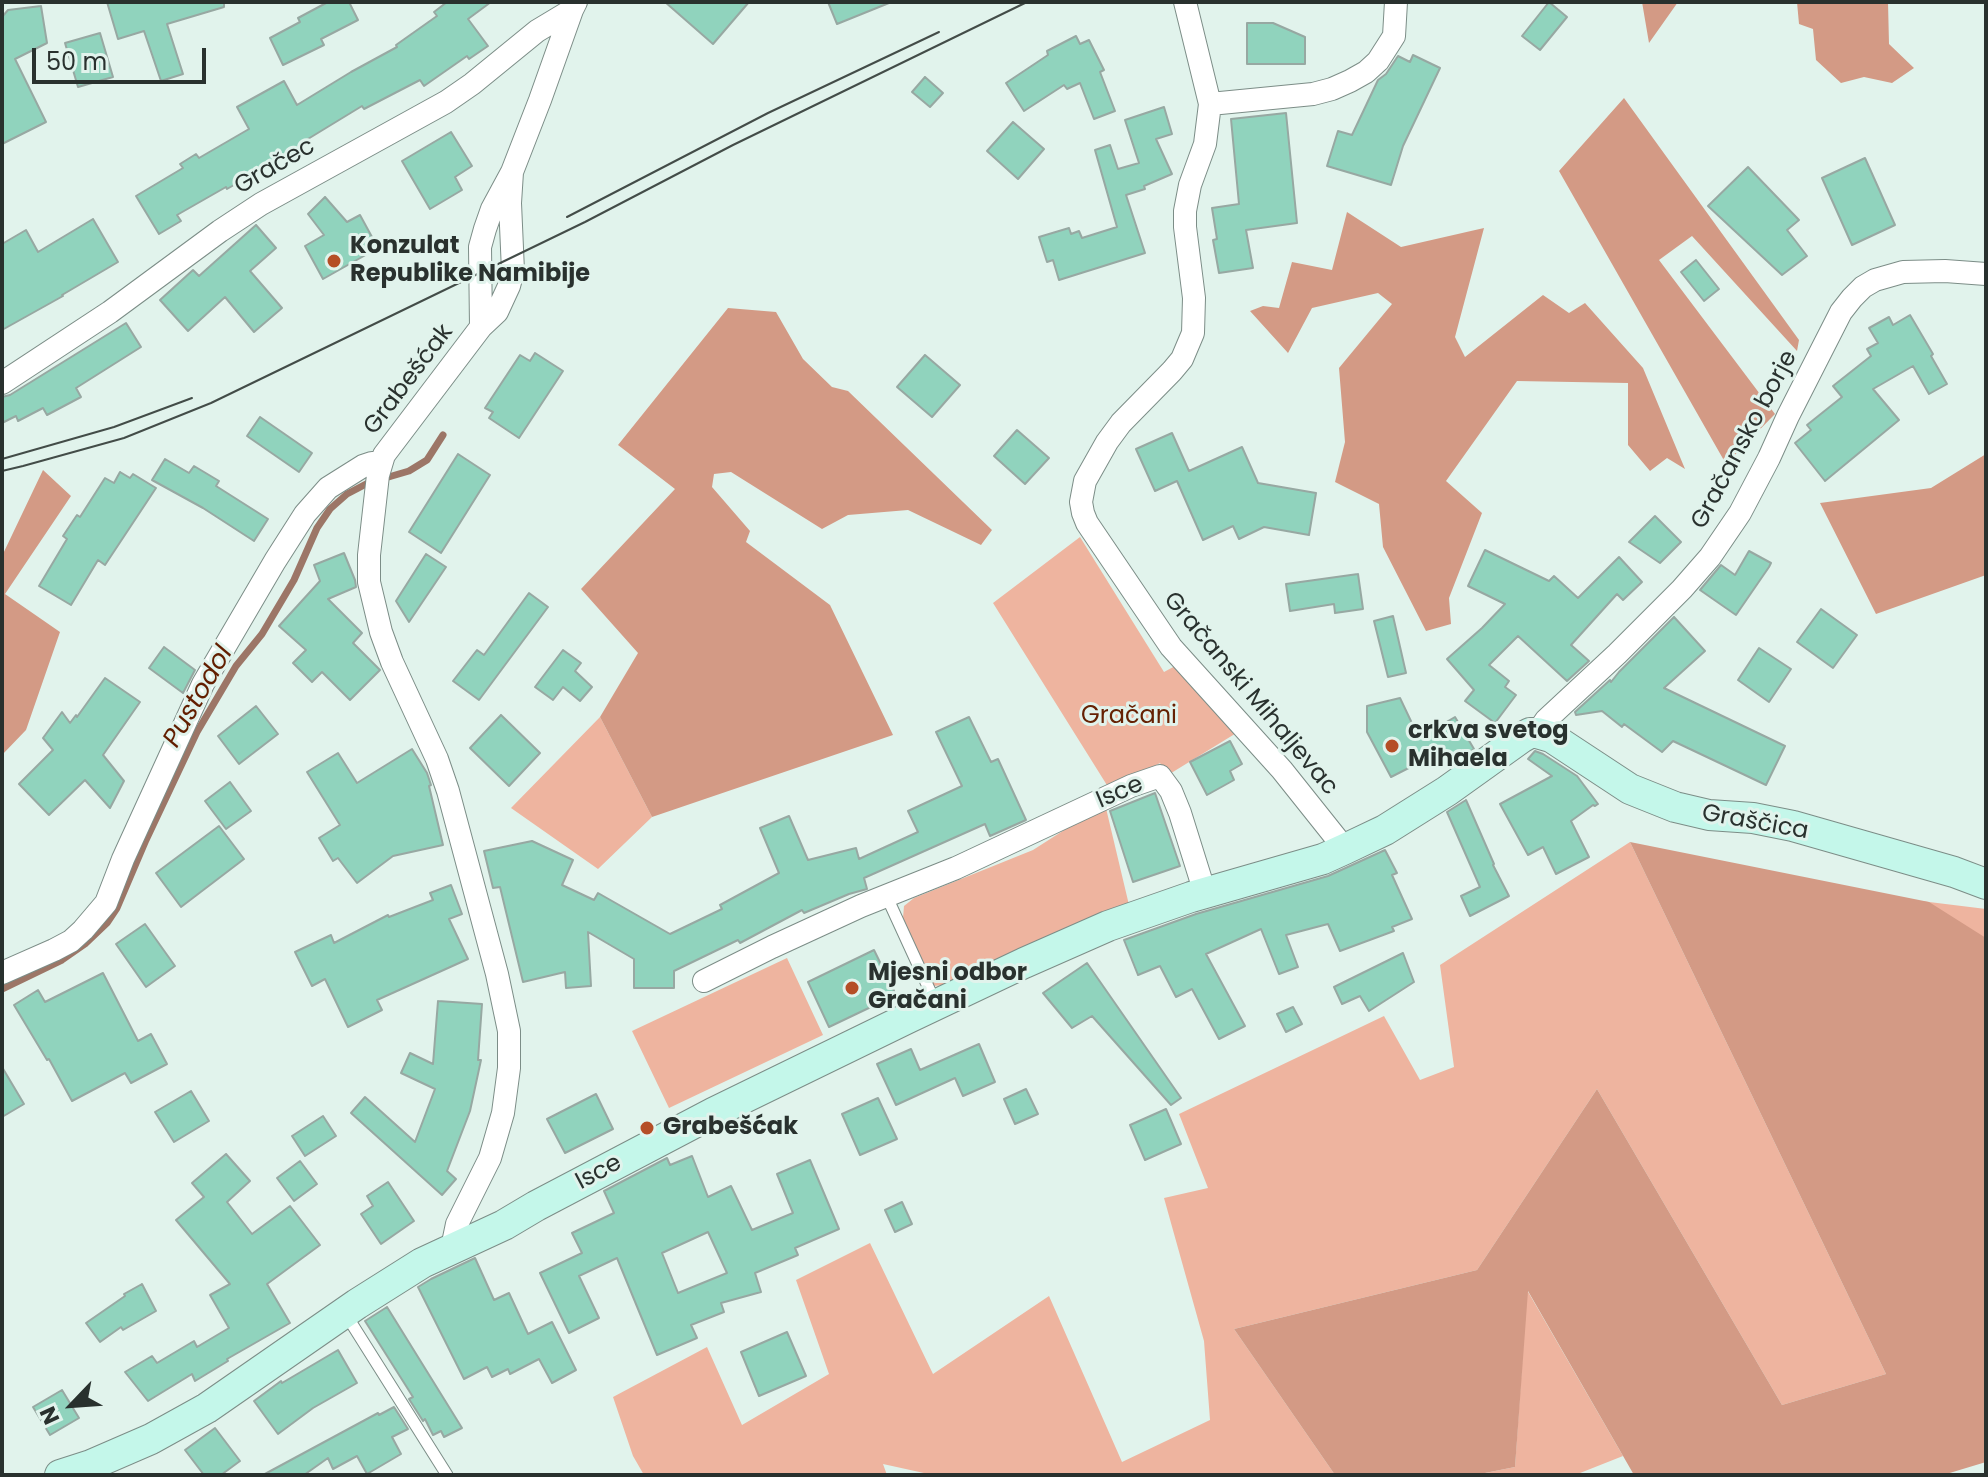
<!DOCTYPE html>
<meta charset="utf-8">
<style>
body{margin:0}
#map{position:relative;width:1988px;height:1477px;overflow:hidden;background:#e1f3ec;font-family:Poppins,sans-serif}
canvas{display:block}
.frame{position:absolute;inset:0;border:4px solid #29312e;pointer-events:none}
.north{position:absolute;left:32px;top:1365px;width:80px;height:80px;-webkit-text-stroke:6px #e1f3ec;paint-order:stroke;rotate:245deg;font-size:22px;font-weight:700;line-height:32px;text-align:center;color:#29312e}
.north::after{content:'';display:block;margin:auto;width:28px;height:36px;background:#29312e;clip-path:polygon(50% 0,100% 100%,50% 72%,0 100%)}
.scale{position:absolute;left:32px;top:48px;width:174px;height:36px;box-sizing:border-box;border:4px solid #29312e;border-top:0;padding-left:10px;font-size:24px;line-height:28px;white-space:nowrap;color:#29312e;-webkit-text-stroke:6px #e1f3ec;paint-order:stroke}
</style>
<div id="map">
<canvas width="1988" height="1477"></canvas>
<div class="frame"></div>
<div class="north">N</div>
<div class="scale">50 m</div>
</div>
<script>
const g = document.querySelector('canvas').getContext('2d');
g.lineJoin = 'round';
function fillPath(path, color) { g.fillStyle = color; g.fill(path, 'evenodd'); }
const toPath = rows => new Path2D(rows.map(r => 'M' + r).join(''));
function stroke(path, color, width, dash) { g.strokeStyle = color; g.lineWidth = width; g.lineCap = dash ? 'butt' : 'round'; g.setLineDash(dash || []); g.stroke(path); }
function drawText(font, color, halo, rows, align = 'center') {
  g.font = font + ' Poppins,sans-serif'; g.lineWidth = 6; g.setLineDash([]); g.textBaseline = 'middle'; g.strokeStyle = halo; g.fillStyle = color; for (const [text, x, y, turn = 0] of rows) {
    g.save(); g.translate(x, y); g.rotate((+turn || 0) * Math.PI / 180); g.textAlign = isNaN(turn) ? turn : align; if (halo) g.strokeText(text, 0, 0); g.fillText(text, 0, 0); g.restore();
  }
}
const green = toPath([
 [1080,537,1164,672,1177,665,1238,732,1168,775,1160,763,1110,790,993,603],
 [600,717,652,817,598,869,511,808],
 [1105,804,1129,905,950,984,934,986,903,918,904,906,914,898,1033,850],
 [1630,842,1886,1374,1782,1405,1597,1089,1477,1270,1234,1329,1335,1475,933,1475,883,1464,887,1475,644,1475,633,1456,613,1397,707,1347,742,1425,829,1374,796,1280,870,1243,933,1374,1049,1296,1122,1462,1210,1420,1204,1341,1164,1198,1208,1188,1179,1114,1384,1016,1420,1080,1454,1067,1440,965],
 [1921,901,1986,909,1986,941],
 [787,958,823,1035,669,1108,632,1031],
 [1527,1290,1623,1456,1575,1475,1475,1475,1515,1467]
]);
const forest = toPath([
 [1642,2,1678,2,1649,43],
 [1797,2,1888,2,1889,44,1914,68,1892,83,1864,77,1841,83,1816,60,1813,29,1799,24],
 [1624,98,1799,340,1797,351,1692,236,1659,260,1775,414,1726,464,1559,171],
 [1347,212,1401,247,1484,228,1455,337,1465,357,1543,295,1569,313,1585,303,1643,368,1685,469,1667,458,1650,471,1628,445,1628,383,1517,381,1446,481,1482,513,1449,598,1451,624,1426,631,1383,547,1379,504,1335,482,1345,442,1339,368,1392,304,1378,293,1312,308,1288,353,1250,311,1263,306,1279,308,1292,262,1332,270],
 [728,308,776,312,803,359,832,387,848,391,992,530,981,545,908,510,848,515,822,529,731,472,714,474,712,487,750,531,746,542,830,605,893,735,652,817,600,717,638,653,581,589,675,489,618,445],
 [1986,454,1986,575,1876,614,1820,503,1931,488],
 [43,470,71,496,5,594,60,632,26,730,2,755,2,556],
 [1630,842,1929,902,1986,938,1986,1462,1943,1475,1634,1475,1528,1291,1515,1467,1475,1475,1335,1475,1234,1329,1477,1270,1597,1089,1782,1405,1886,1374]
]);
const stream = toPath([
 [2,989,62,960,85,944,107,923,117,908,146,840,197,732,236,666,262,634,294,580,317,528,330,509,347,494,368,483,409,471,427,460,443,435]
]);
const building = toPath([
 [107,2,224,2,224,7,167,24,183,74,161,81,144,31,118,39,107,2],
 [328,2,349,2,358,20,321,39,324,45,283,65,270,38,300,22,298,18,328,2],
 [447,2,491,2,468,19,488,46,469,59,467,56,424,86,420,80,364,109,362,106,303,142,304,145,227,189,226,187,177,215,181,221,159,234,136,196,183,168,180,164,196,154,199,158,249,129,237,107,284,81,297,105,351,72,397,47,396,45,437,16,434,12,447,2],
 [665,2,749,2,713,44,665,2],
 [828,2,889,2,889,3,837,24,828,2],
 [1549,2,1567,17,1540,50,1522,36,1549,2],
 [41,6,47,43,15,59,46,122,2,144,2,17,8,10,41,6],
 [1247,23,1273,23,1305,37,1305,64,1247,64,1247,23],
 [100,33,113,77,78,87,65,43,100,33],
 [1076,36,1080,44,1089,40,1104,70,1100,72,1115,111,1094,119,1080,83,1067,89,1064,85,1024,111,1006,83,1048,55,1047,51,1076,36],
 [1413,55,1440,68,1403,146,1391,185,1327,166,1338,131,1352,135,1378,80,1386,74,1398,56,1410,62,1413,55],
 [925,77,943,93,930,107,912,92,925,77],
 [1164,107,1172,134,1156,139,1172,174,1144,186,1145,189,1126,195,1145,253,1059,280,1053,260,1047,262,1039,237,1069,228,1071,234,1079,231,1082,238,1117,227,1095,150,1110,145,1118,169,1139,163,1125,120,1164,107],
 [1286,113,1297,223,1246,230,1253,268,1219,273,1213,240,1217,239,1212,208,1239,204,1231,119,1286,113],
 [1013,122,1044,149,1018,179,987,151,1013,122],
 [451,132,472,166,455,177,462,190,430,209,402,161,451,132],
 [1865,158,1895,225,1852,245,1822,178,1865,158],
 [1748,167,1799,220,1787,230,1807,256,1782,275,1708,206,1748,167],
 [325,197,347,222,360,215,378,248,323,279,305,246,324,235,308,214,325,197],
 [93,219,118,262,62,295,63,296,2,330,2,244,26,230,38,252,93,219],
 [256,225,276,248,250,271,282,308,254,332,225,297,188,331,160,300,193,270,199,276,256,225],
 [1696,260,1719,289,1704,301,1681,272,1696,260],
 [1910,315,1933,354,1931,356,1947,384,1929,394,1913,366,1873,389,1899,420,1825,481,1795,443,1811,430,1807,425,1842,397,1833,386,1871,356,1867,349,1878,343,1869,328,1889,317,1893,325,1910,315],
 [126,323,141,347,76,388,81,397,47,415,43,408,18,421,16,416,2,423,2,397,10,395,126,323],
 [535,353,563,371,519,438,489,418,493,412,485,408,520,355,530,361,535,353],
 [925,355,960,385,932,417,897,387,925,355],
 [260,417,312,453,299,472,247,436,260,417],
 [1017,430,1049,458,1025,484,994,456,1017,430],
 [1172,433,1189,471,1242,447,1258,483,1316,493,1309,535,1264,527,1239,539,1233,526,1203,540,1177,481,1155,491,1136,449,1172,433],
 [458,454,490,475,441,553,409,532,458,454],
 [165,459,189,473,194,466,219,481,216,486,268,519,254,541,203,508,152,480,165,459],
 [120,472,130,478,133,474,156,488,105,565,98,560,71,605,39,586,67,539,63,536,77,515,80,517,105,478,114,483,120,472],
 [1655,516,1681,542,1660,563,1629,542,1655,516],
 [1485,550,1549,581,1554,576,1578,598,1619,557,1642,582,1623,600,1617,594,1571,645,1589,661,1567,681,1518,636,1489,665,1509,681,1505,687,1516,695,1495,723,1465,701,1474,690,1447,659,1482,628,1505,604,1468,586,1485,550],
 [1749,551,1771,563,1769,567,1736,615,1700,590,1721,565,1735,575,1749,551],
 [344,553,355,580,356,587,328,599,362,633,353,643,380,670,350,700,322,672,312,682,293,663,306,650,279,626,320,581,314,565,344,553],
 [426,554,446,567,409,622,396,601,426,554],
 [1358,574,1363,609,1335,613,1334,604,1290,611,1286,584,1358,574],
 [529,593,548,607,479,700,453,681,477,650,484,655,529,593],
 [1821,609,1857,635,1833,668,1797,642,1821,609],
 [1393,616,1406,673,1388,677,1374,621,1393,616],
 [1674,617,1705,651,1664,688,1785,746,1766,785,1673,741,1662,752,1624,724,1622,727,1602,711,1576,715,1575,712,1610,680,1611,682,1619,672,1674,617],
 [164,647,195,670,183,693,149,668,164,647],
 [1759,648,1791,669,1769,702,1738,680,1759,648],
 [563,650,581,663,575,671,592,687,580,701,563,687,553,700,535,687,563,650],
 [105,678,140,702,103,755,124,781,110,808,85,780,49,815,19,784,53,750,43,738,62,712,70,723,76,715,77,717,105,678],
 [1400,698,1419,738,1455,717,1474,749,1450,766,1442,751,1391,777,1367,732,1367,706,1400,698],
 [256,706,278,734,239,764,218,736,256,706],
 [501,715,540,753,509,786,470,748,501,715],
 [969,717,991,762,998,759,1026,820,990,836,985,824,864,878,867,889,849,894,804,913,802,910,740,943,738,940,674,971,674,988,634,988,634,959,588,932,591,986,566,988,565,972,523,982,500,887,493,888,484,851,532,841,573,860,562,885,594,900,598,893,670,934,722,909,720,905,779,873,760,828,789,816,808,860,856,848,859,859,918,832,908,811,962,786,936,732,969,717],
 [1230,741,1242,764,1230,771,1234,780,1207,795,1190,762,1230,741],
 [412,749,427,773,431,785,429,786,443,845,393,856,357,883,338,858,333,861,319,838,340,825,307,772,338,753,357,783,412,749],
 [1535,751,1543,754,1577,776,1598,804,1595,806,1593,805,1571,821,1589,857,1556,874,1543,847,1528,855,1500,804,1552,776,1528,759,1535,751],
 [230,782,251,811,226,829,205,801,230,782],
 [1155,793,1180,866,1133,882,1110,811,1155,793],
 [1466,800,1494,864,1493,865,1509,896,1470,916,1461,896,1480,887,1447,812,1466,800],
 [219,826,244,859,181,907,156,873,219,826],
 [1385,850,1397,873,1392,875,1412,919,1392,927,1394,931,1340,951,1328,924,1286,935,1298,967,1279,974,1261,929,1206,954,1245,1026,1219,1039,1192,989,1176,997,1160,966,1138,975,1124,940,1196,914,1328,876,1385,850],
 [451,885,462,914,449,919,468,959,377,1000,382,1010,348,1027,325,979,312,986,295,952,331,935,334,943,388,915,389,917,433,900,430,893,451,885],
 [145,924,175,966,146,987,116,944,145,924],
 [874,950,896,995,829,1027,808,982,874,950],
 [1403,953,1414,982,1369,1011,1360,996,1342,1004,1334,987,1403,953],
 [1087,963,1181,1098,1171,1105,1092,1016,1072,1028,1043,993,1087,963],
 [103,973,138,1041,151,1034,167,1064,131,1083,125,1073,72,1101,49,1059,47,1060,14,1005,38,990,45,1002,103,973],
 [438,1001,482,1004,478,1060,481,1060,470,1111,447,1171,456,1179,442,1195,351,1113,365,1097,415,1142,435,1089,401,1073,410,1053,433,1064,438,1001],
 [1293,1007,1302,1024,1286,1032,1277,1014,1293,1007],
 [979,1044,995,1082,963,1096,955,1078,896,1105,877,1064,911,1049,920,1070,979,1044],
 [2,1067,24,1104,2,1117,2,1067],
 [1026,1089,1038,1114,1015,1124,1004,1099,1026,1089],
 [191,1091,209,1121,174,1142,155,1112,191,1091],
 [596,1094,613,1129,565,1153,547,1119,596,1094],
 [878,1098,897,1139,860,1155,842,1114,878,1098],
 [1166,1109,1181,1144,1145,1160,1130,1125,1166,1109],
 [323,1116,336,1136,305,1156,292,1136,323,1116],
 [226,1154,250,1181,227,1202,252,1234,290,1206,320,1245,267,1284,290,1323,227,1359,228,1361,195,1381,192,1374,148,1401,125,1372,152,1356,157,1363,194,1341,197,1347,229,1328,210,1295,230,1284,176,1220,204,1197,192,1183,226,1154],
 [692,1156,708,1197,731,1186,752,1230,793,1213,777,1174,810,1160,839,1229,795,1248,798,1255,755,1273,761,1292,721,1303,724,1312,691,1325,697,1338,657,1355,617,1258,579,1276,599,1318,569,1333,540,1273,582,1253,572,1233,614,1213,604,1191,667,1158,670,1165,692,1156],
 [708,1232,727,1273,678,1293,662,1253,708,1232],
 [300,1161,317,1184,294,1201,277,1178,300,1161],
 [388,1182,414,1221,381,1244,361,1214,373,1206,367,1196,388,1182],
 [902,1202,912,1224,895,1232,885,1210,902,1202],
 [475,1258,494,1300,509,1293,528,1334,552,1322,576,1370,552,1383,539,1359,510,1374,508,1369,492,1377,487,1367,464,1379,418,1287,431,1279,475,1258],
 [142,1284,156,1311,123,1330,121,1327,100,1342,86,1323,125,1296,124,1294,142,1284],
 [387,1307,462,1428,444,1437,441,1431,433,1435,425,1419,423,1421,409,1399,413,1397,365,1321,387,1307],
 [787,1332,806,1376,759,1396,741,1352,787,1332],
 [338,1350,357,1383,313,1408,278,1434,254,1401,281,1381,282,1383,338,1350],
 [62,1390,79,1418,50,1435,33,1407,62,1390],
 [394,1407,408,1429,392,1437,401,1454,367,1474,357,1456,333,1469,328,1458,304,1475,263,1475,378,1413,379,1415,394,1407],
 [215,1428,240,1461,221,1475,204,1475,185,1450,215,1428]
]);
const lane = toPath([
 [886,895,936,1004],
 [345,1313,447,1475]
]);
const street = toPath([
 [1185,2,1210,104,1205,144,1190,185,1185,211,1185,227,1194,298,1193,333,1182,359,1172,371,1121,423,1107,442,1085,481,1081,502,1083,513,1087,523,1171,647,1282,770,1345,849],
 [1210,104,1313,94,1332,89,1350,81,1366,72,1378,61,1394,36,1396,2],
 [481,327,480,247,485,229,492,209,512,172,540,100,572,10],
 [2,383,110,312,220,231,261,204,446,102,472,84,537,31,572,10,576,2],
 [1537,733,1546,720,1617,654,1682,589,1710,557,1740,513,1769,458,1788,416,1841,312,1852,298,1863,287,1875,280,1903,272,1945,271,1986,274],
 [2,973,54,950,71,941,83,930,106,903,123,859,203,684,275,561,305,514,328,488,363,466,372,463,381,464],
 [704,981,772,947,861,906,956,868,1131,786,1160,776,1171,791,1180,813,1205,893],
 [452,1248,457,1224,490,1158,503,1113,509,1068,509,1031,497,974,448,791,437,759,392,662,381,632,369,582,369,555,378,475,384,455,481,327,497,312,509,286,513,271,510,203,512,172]
]);
const secondary = toPath([
 [60,1475,91,1465,151,1439,207,1408,357,1304,422,1263,504,1225,536,1206,713,1113,908,1018,1024,963,1108,926,1191,897,1323,859,1345,849,1385,830,1447,791,1521,738,1530,733,1537,733,1551,737,1630,789,1675,807,1709,815,1753,818,1793,826,1954,872,1986,884]
]);
const tram = toPath([
 [567,217,768,113,939,32],
 [2,459,114,427,192,398],
 [2,471,23,466,124,438,211,403,585,222,733,145,1027,2]
]);
const markers = [
 [334,261,8,"#b54e26"],
 [1392,746,8,"#b54e26"],
 [852,988,8,"#b54e26"],
 [647,1128,8,"#b54e26"]
];
const streetNames = [
 ["Gračec",275,167,-30],
 ["Grabešćak",409,380,-53],
 ["Gračansko borje",1745,440,-62],
 ["Gračanski Mihaljevac",1250,694,50],
 ["Isce",1120,793,-23],
 ["Graščica",1755,823,10],
 ["Isce",599,1173,-28]
];
const poiNames = [
 ["Konzulat",350,247],
 ["Republike Namibije",350,275],
 ["crkva svetog",1408,732],
 ["Mihaela",1408,760],
 ["Mjesni odbor",868,974],
 ["Gračani",868,1002],
 ["Grabešćak",663,1128]
];
const parkNames = [
 ["Gračani",1129,717]
];
const waterNames = [
 ["Pustodol",199,697,-60]
];
fillPath(green, '#eeb49f');
fillPath(forest, '#d39a85');
stroke(stream, '#9c7667', 7);
fillPath(building, '#90d3bd');
stroke(building, '#97a8a2', 2);
stroke(lane, '#7c8d87', 13);
stroke(street, '#7c8d87', 24);
stroke(secondary, '#7c8d87', 32);
stroke(lane, '#fff', 11);
stroke(street, '#fff', 22);
stroke(secondary, '#c4f7ea', 30);
stroke(tram, '#434c48', 2);
for (const [x, y, r, color] of markers) { const dot = new Path2D(); dot.arc(x, y, r, 0, 2 * Math.PI); g.fillStyle = color; g.fill(dot); stroke(dot, '#e1f3ec', 3); }
drawText('24px', '#29312e', '#e1f3ec', streetNames);
drawText('bold 24px', '#29312e', '#e1f3ec', poiNames, 'left');
drawText('24px', '#652103', '#e1f3ec', parkNames);
drawText('italic 26px', '#621e00', '#e1f3ec', waterNames);
</script>
